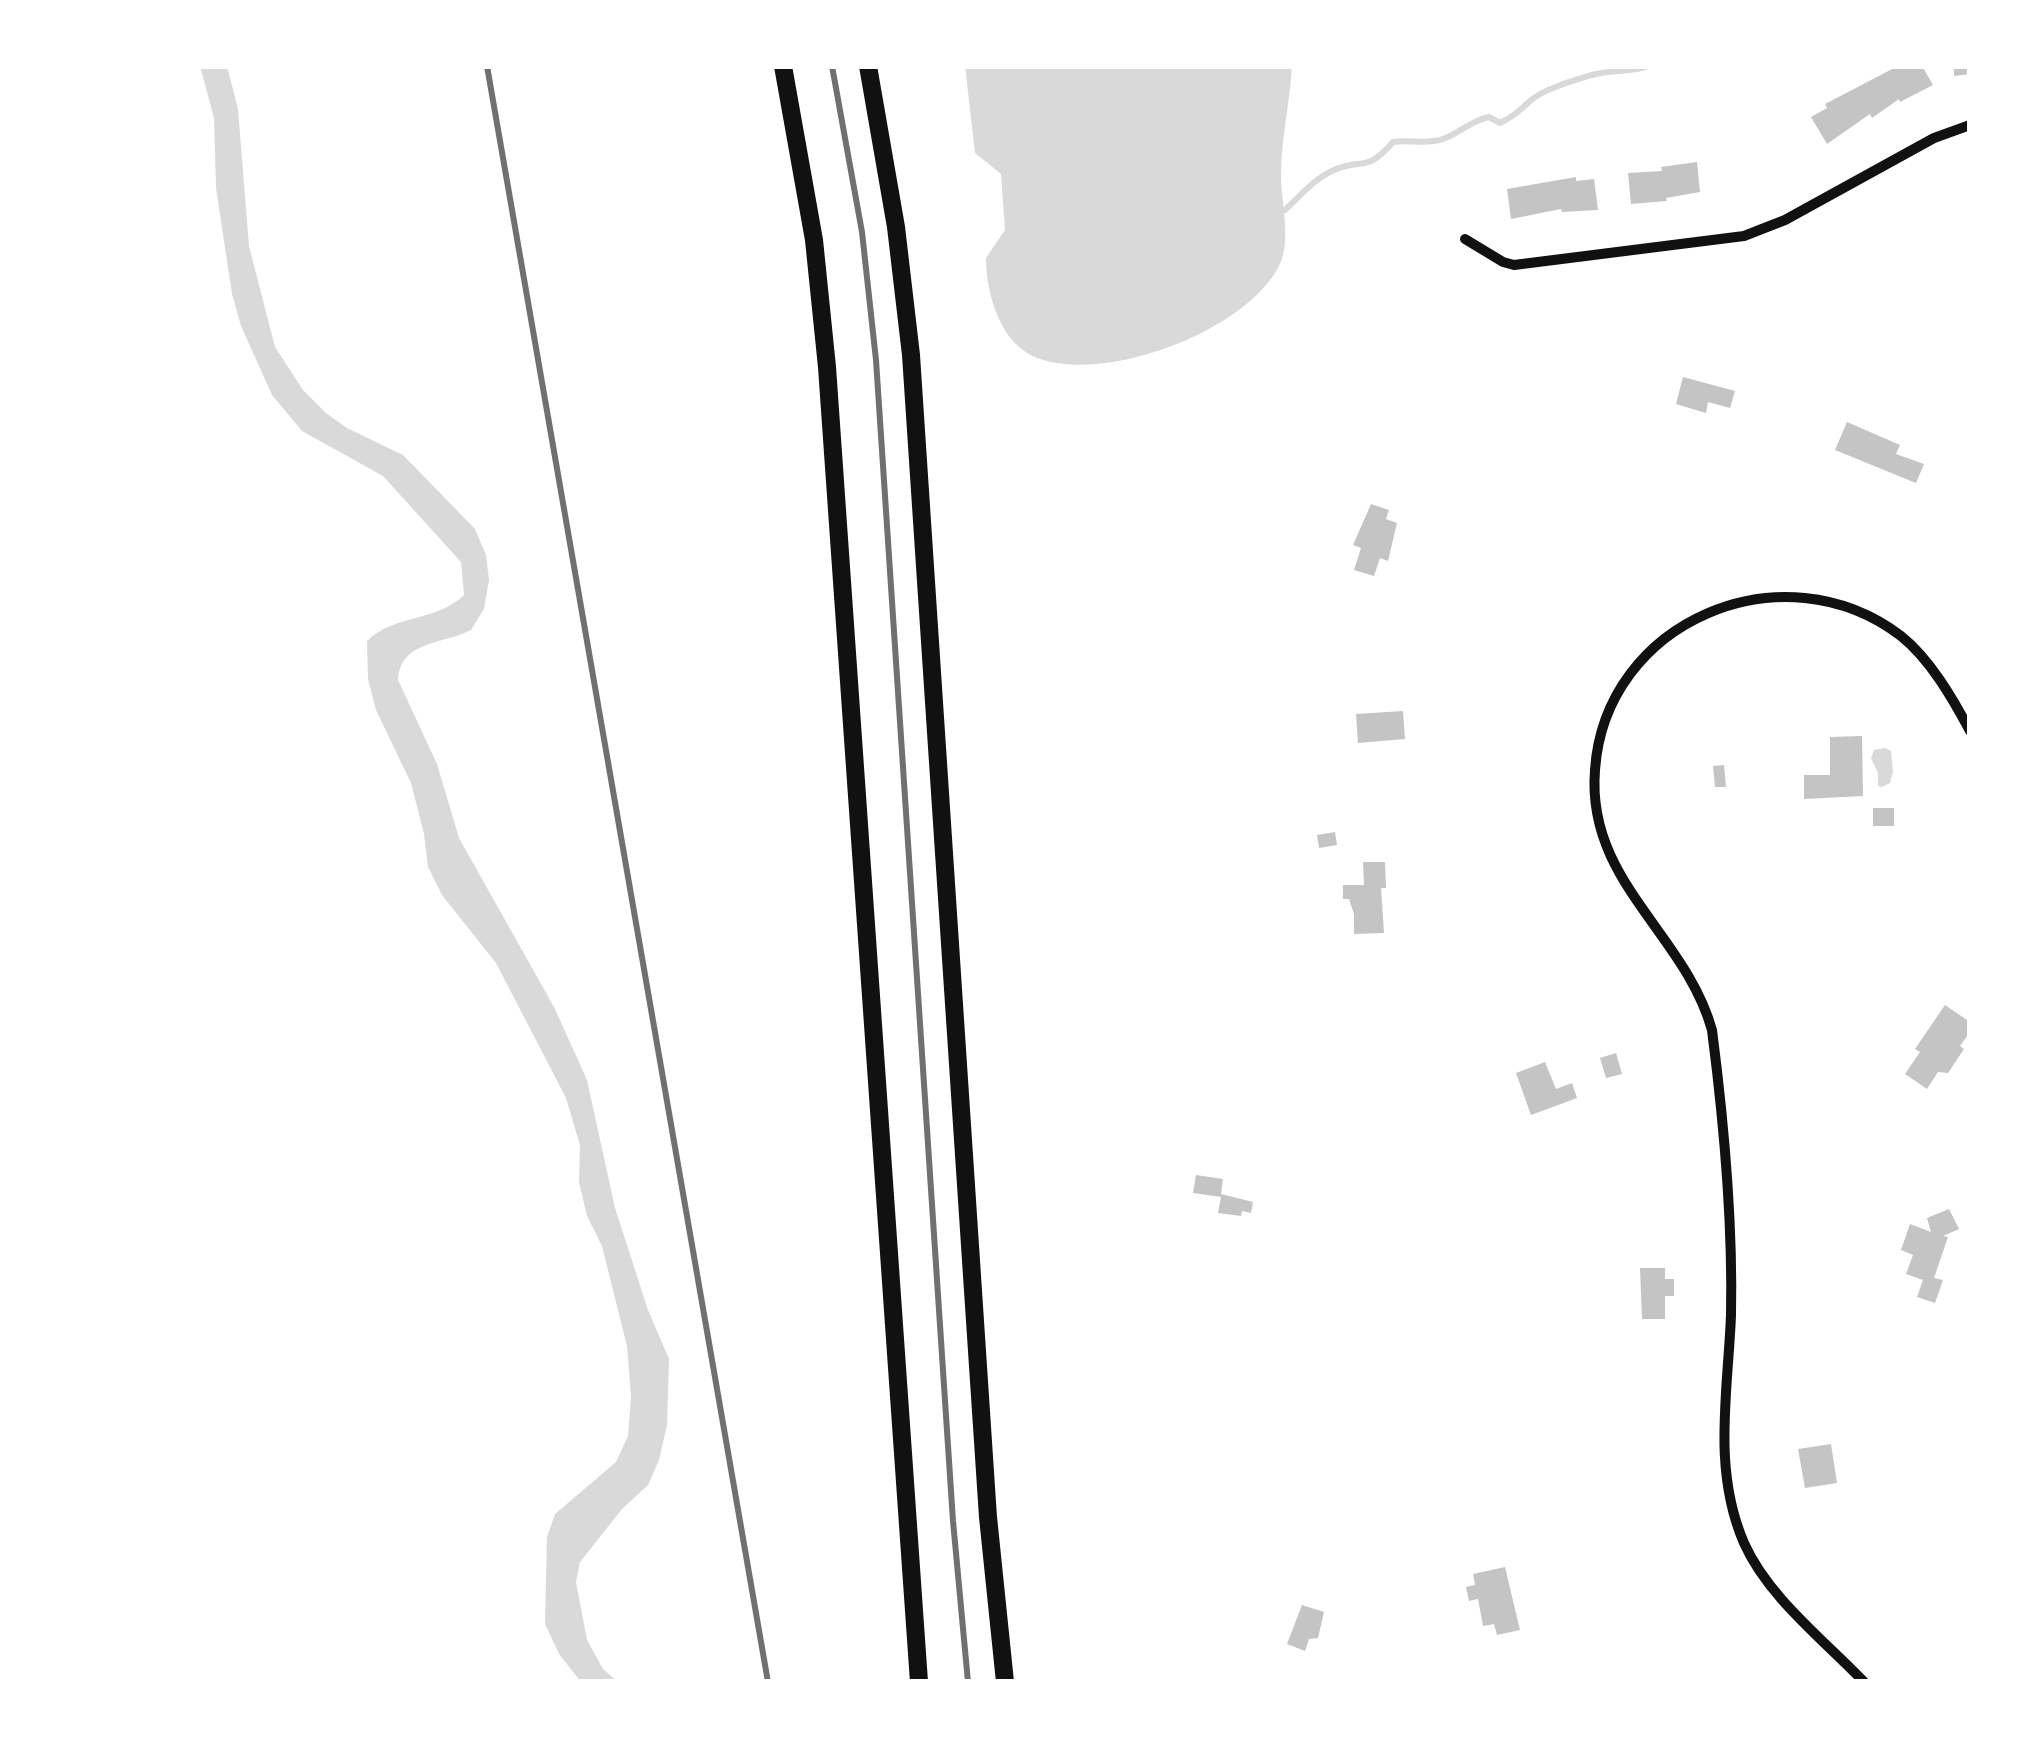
<!DOCTYPE html>
<style>
body{margin:0}
#map{position:relative;width:2036px;height:1748px;overflow:hidden;background:#fff;font-family:Arial,sans-serif}
canvas{display:block}
.frame{position:absolute;inset:0;border:69px solid #fff;pointer-events:none}
</style>
<div id="map">
<canvas width="2036" height="1748"></canvas>
<div class="frame"></div>
</div>
<script>
const context = document.querySelector('canvas').getContext('2d');
context.lineJoin = 'round';
function paint(path, color) { context.fillStyle = color; context.fill(path, 'evenodd'); }
function strokePath(path, color, width, dash) { context.strokeStyle = color; context.lineWidth = width; context.lineCap = dash ? 'butt' : 'round'; context.setLineDash(dash || []); context.stroke(path); }
paint(new Path2D(`
 M 200,66 L 227,66 L 238,109 L 249,246 L 275,347 L 303,390 L 326,413 L 347,428 L 403,455 L 475,529 L 486,555 L 489,580 L 484,609 L 471,630 C 442,645 401,640 398,680 L 437,764 L 459,838 L 554,1007 L 587,1080 L 615,1208 L 648,1310 L 669,1359 L 667,1425 L 659,1460 L 648,1485 L 622,1509 L 580,1562 L 576,1582 L 587,1640 L 603,1669 L 618,1682 L 581,1682 L 559,1654 L 545,1624 L 547,1537 L 555,1514 L 616,1462 L 628,1436 L 631,1396 L 627,1346 L 602,1246 L 587,1216 L 579,1182 L 580,1145 L 566,1098 L 496,963 L 442,895 L 428,867 L 424,834 L 411,783 L 376,710 L 368,679 L 367,641 C 394,614 437,622 464,595 L 461,562 L 383,476 L 302,431 L 272,395 L 241,326 L 232,294 L 216,188 L 214,118 Z
 M 965,66 L 1292,66 C 1290,102 1281,139 1281,175 C 1281,203 1292,241 1279,266 C 1246,331 1106,384 1037,358 C 1000,344 986,293 986,258 L 1005,230 L 1001,174 L 975,153 Z
 M 1885,748 L 1891,751 L 1893,772 L 1890,783 L 1882,787 L 1878,786 L 1878,773 L 1871,758 L 1874,750 Z`), '#d9d9d9');
strokePath(new Path2D(`
 M 1285,210 C 1299,197 1314,179 1332,171 C 1361,157 1366,174 1393,142 C 1407,140 1421,143 1434,141 C 1454,139 1468,121 1489,117 L 1500,123 C 1514,116 1519,111 1530,101 C 1543,89 1575,80 1592,75 C 1612,69 1630,73 1649,66`), '#d9d9d9', 6);
paint(new Path2D(`
 M 1898,66 L 1922,66 L 1933,85 L 1900,102 L 1899,99 L 1872,118 L 1870,114 L 1827,144 L 1811,117 L 1827,108 L 1825,104 Z
 M 1954,66 L 1970,66 L 1970,74 L 1954,76 Z
 M 1697,162 L 1700,192 L 1666,198 L 1667,201 L 1631,204 L 1628,173 L 1662,171 L 1661,167 Z
 M 1576,177 L 1576,181 L 1594,179 L 1598,210 L 1562,212 L 1561,209 L 1511,219 L 1507,189 Z
 M 1683,377 L 1735,391 L 1730,408 L 1708,402 L 1706,413 L 1676,404 Z
 M 1847,422 L 1900,445 L 1896,454 L 1924,464 L 1916,483 L 1835,450 Z
 M 1371,504 L 1389,510 L 1386,519 L 1397,523 L 1388,561 L 1380,558 L 1374,576 L 1354,570 L 1361,548 L 1353,545 Z
 M 1403,711 L 1405,739 L 1358,743 L 1356,714 Z
 M 1862,736 L 1863,796 L 1804,799 L 1804,775 L 1830,775 L 1830,737 Z
 M 1724,765 L 1726,787 L 1715,787 L 1713,766 Z
 M 1873,808 L 1894,808 L 1894,826 L 1873,826 Z
 M 1335,832 L 1337,845 L 1319,848 L 1317,835 Z
 M 1363,862 L 1385,862 L 1386,888 L 1381,888 L 1384,933 L 1354,934 L 1354,914 L 1349,899 L 1343,899 L 1343,885 L 1364,885 Z
 M 1945,1005 L 1970,1022 L 1970,1032 L 1960,1046 L 1964,1049 L 1948,1073 L 1938,1072 L 1927,1089 L 1905,1074 L 1920,1052 L 1915,1049 Z
 M 1616,1053 L 1622,1074 L 1606,1078 L 1600,1058 Z
 M 1545,1062 L 1556,1089 L 1572,1083 L 1577,1098 L 1531,1115 L 1516,1073 Z
 M 1196,1175 L 1223,1179 L 1221,1194 L 1253,1202 L 1251,1213 L 1242,1211 L 1241,1216 L 1218,1213 L 1221,1197 L 1193,1193 Z
 M 1949,1209 L 1959,1229 L 1943,1236 L 1948,1237 L 1934,1278 L 1943,1280 L 1935,1303 L 1917,1297 L 1923,1280 L 1906,1274 L 1913,1255 L 1901,1250 L 1910,1224 L 1931,1232 L 1927,1218 Z
 M 1640,1268 L 1665,1268 L 1665,1279 L 1674,1279 L 1674,1296 L 1665,1296 L 1665,1319 L 1642,1319 Z
 M 1831,1444 L 1837,1483 L 1805,1488 L 1798,1449 Z
 M 1505,1567 L 1520,1630 L 1497,1635 L 1494,1624 L 1483,1626 L 1478,1599 L 1469,1601 L 1466,1587 L 1475,1585 L 1473,1574 Z
 M 1302,1605 L 1324,1612 L 1318,1638 L 1309,1639 L 1305,1651 L 1287,1644 Z`), '#c4c4c4');
strokePath(new Path2D(`
 M 1465,239 L 1503,262 L 1514,265 L 1744,236 L 1785,220 L 1934,138 L 1970,125
 M 1864,1682 C 1824,1640 1768,1597 1744,1543 C 1712,1469 1728,1392 1731,1315 C 1733,1221 1724,1123 1712,1030 C 1685,933 1586,881 1595,770 C 1605,621 1783,546 1901,636 C 1930,659 1953,699 1970,731`), '#111', 10);
strokePath(new Path2D(`
 M 783,66 L 814,240 L 827,367 L 919,1682
 M 868,66 L 896,227 L 911,355 L 988,1517 L 1005,1682`), '#111', 18);
strokePath(new Path2D(`
 M 487,66 L 768,1682
 M 832,66 L 862,232 L 876,360 L 953,1521 L 968,1682`), '#707070', 6);
</script>
